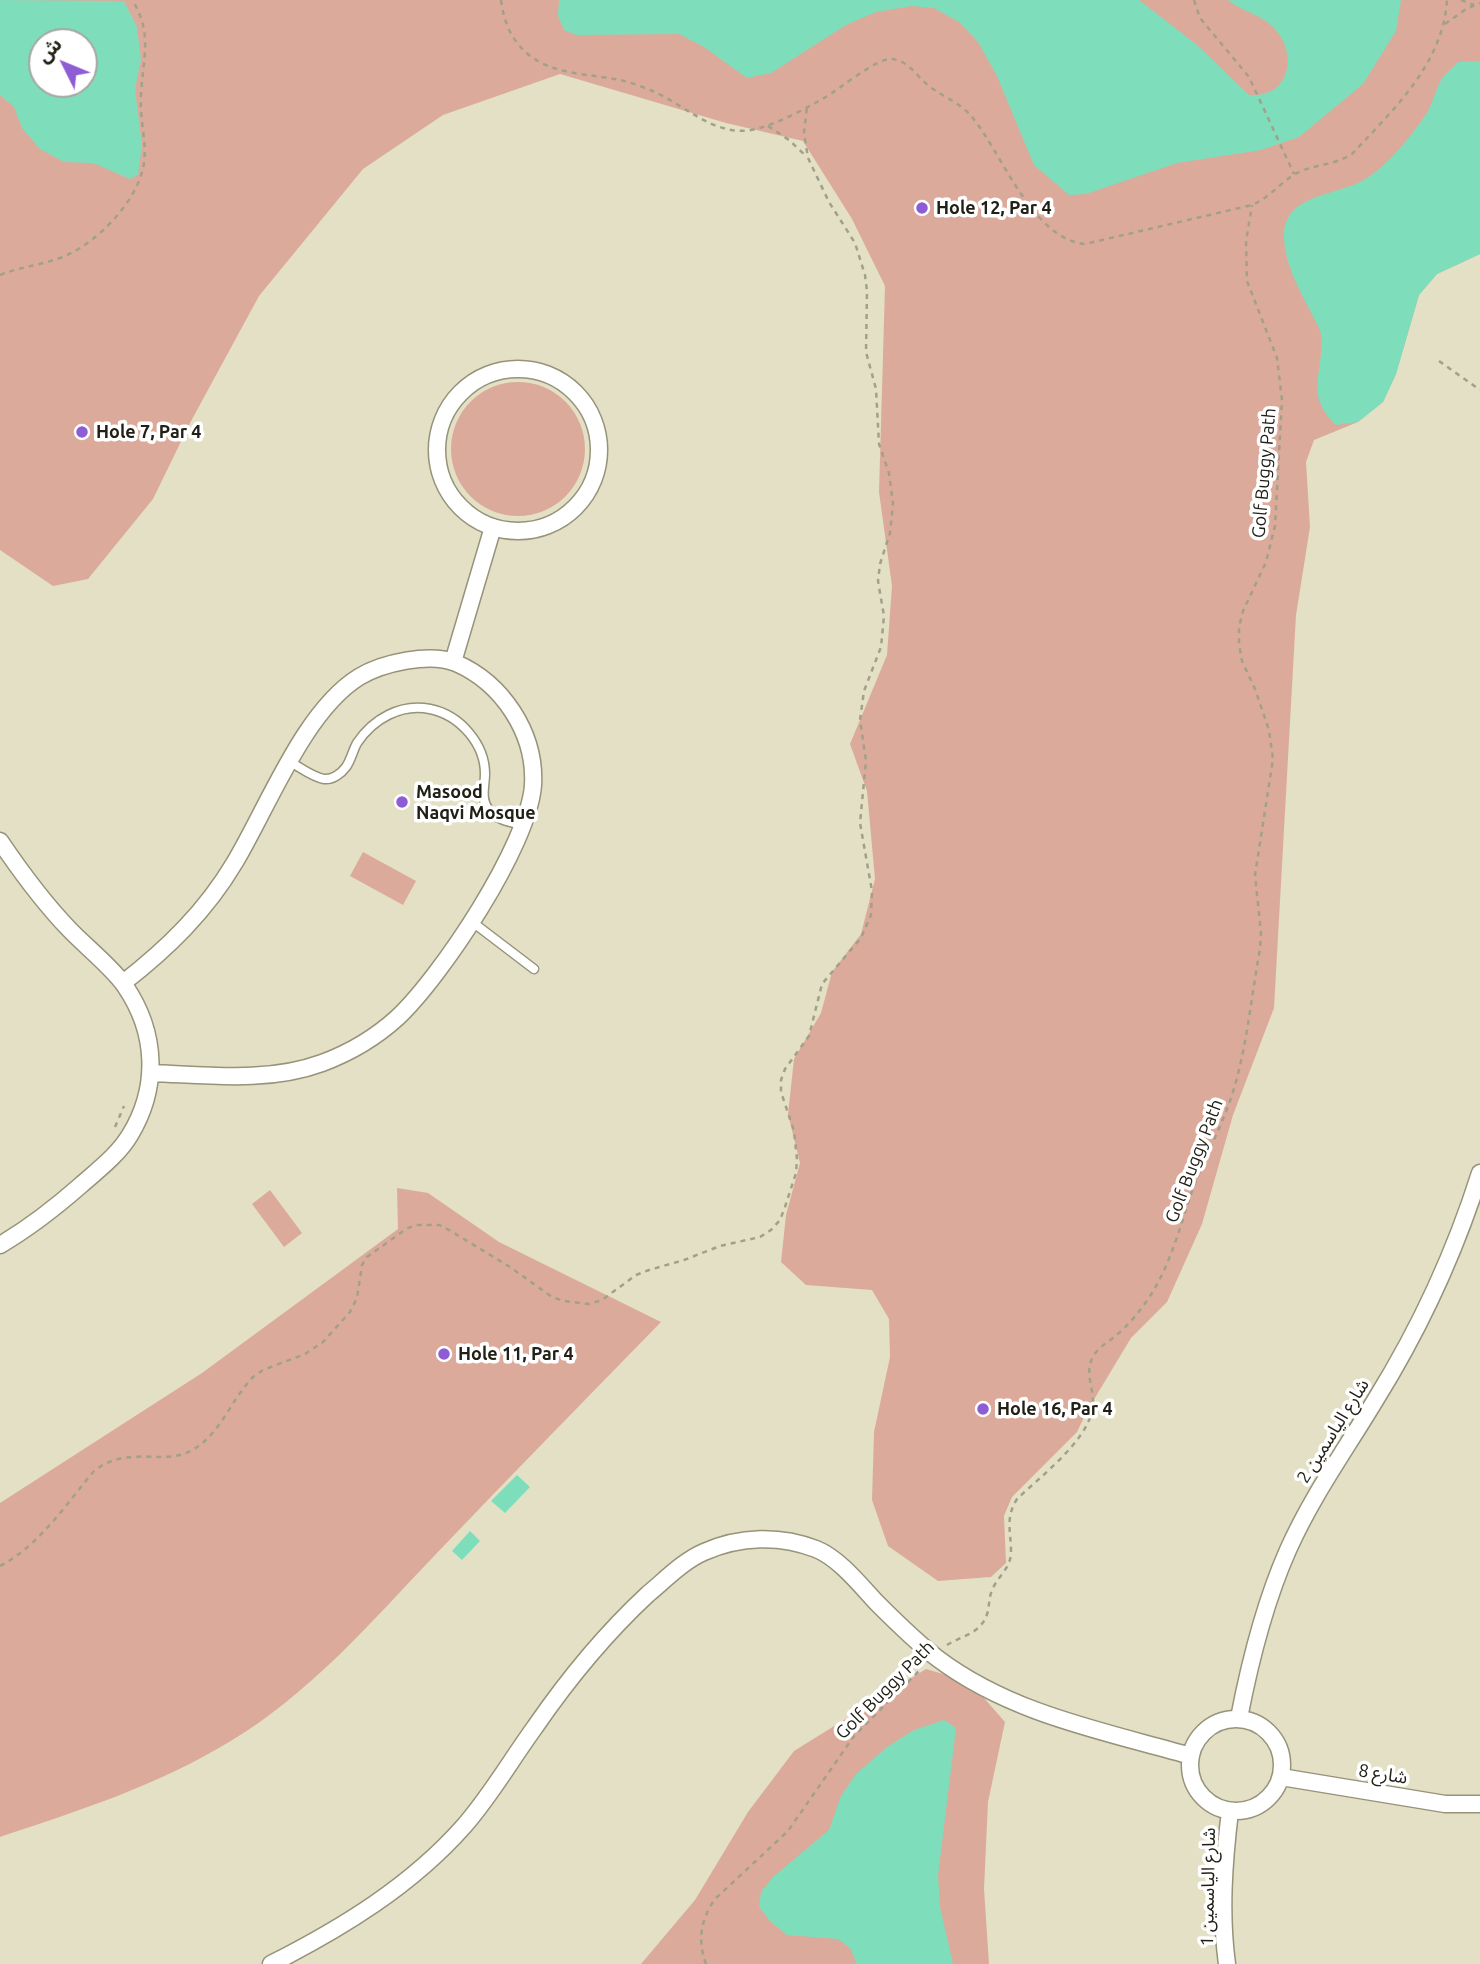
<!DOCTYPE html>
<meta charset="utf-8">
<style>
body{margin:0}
#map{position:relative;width:1480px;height:1964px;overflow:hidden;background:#e3e0c5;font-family:Ubuntu,"Noto Sans Arabic",sans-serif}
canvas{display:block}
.north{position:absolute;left:28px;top:28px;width:70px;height:70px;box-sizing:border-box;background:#fff;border:2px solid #a6a6a2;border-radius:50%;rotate:313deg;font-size:19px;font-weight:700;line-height:28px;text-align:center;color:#212016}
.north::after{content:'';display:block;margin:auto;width:24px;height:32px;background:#8e5cd5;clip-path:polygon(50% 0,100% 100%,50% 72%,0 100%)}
</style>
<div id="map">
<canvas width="1480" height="1964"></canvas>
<div class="north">ش</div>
</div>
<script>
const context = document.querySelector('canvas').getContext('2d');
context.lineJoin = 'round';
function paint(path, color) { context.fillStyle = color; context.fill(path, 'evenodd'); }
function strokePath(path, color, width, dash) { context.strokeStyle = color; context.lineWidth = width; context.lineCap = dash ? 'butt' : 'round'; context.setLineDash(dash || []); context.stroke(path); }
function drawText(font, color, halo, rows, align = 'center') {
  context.font = font + ' Ubuntu,"Noto Sans Arabic",sans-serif'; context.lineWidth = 7; context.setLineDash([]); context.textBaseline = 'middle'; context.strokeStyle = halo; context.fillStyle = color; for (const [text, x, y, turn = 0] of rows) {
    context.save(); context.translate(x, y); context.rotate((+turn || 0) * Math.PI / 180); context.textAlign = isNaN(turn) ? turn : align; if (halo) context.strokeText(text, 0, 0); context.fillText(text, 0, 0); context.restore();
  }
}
paint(new Path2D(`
 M 0,0 L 1480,0 L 1480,254 L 1437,274 L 1419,295 L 1396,374 L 1383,402 L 1358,422 L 1314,440 L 1306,462 L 1310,527 L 1296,615 L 1274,1008 L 1233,1115 L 1202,1224 L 1167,1302 L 1131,1338 L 1087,1411 L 1077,1432 L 1012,1497 L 1004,1516 L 1006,1563 L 991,1577 L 938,1581 L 888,1546 L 872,1500 L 874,1432 L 890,1357 L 889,1319 L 872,1290 L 806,1285 L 781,1262 L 786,1215 L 800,1163 L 788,1114 L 794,1059 L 821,1013 L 832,972 L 861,934 L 875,879 L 867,791 L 850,744 L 887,655 L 892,586 L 879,492 L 885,286 L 852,219 L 803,141 L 726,123 L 560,74 L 443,115 L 363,169 L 259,296 L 190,423 L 153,499 L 88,579 L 53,586 L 0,550 ZM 42,42 L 84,42 L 84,84 L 42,84 Z
 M451 449a67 67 0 1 1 134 0a67 67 0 1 1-134 0Z
 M 363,852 L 416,881 L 403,905 L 350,876 Z
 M 397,1188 L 428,1193 L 499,1242 L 661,1322 C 586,1399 510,1476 436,1554 C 372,1621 310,1694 229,1742 C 159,1785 78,1811 0,1837 L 0,1503 L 202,1373 L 398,1229 Z
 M 270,1190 L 302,1233 L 284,1247 L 252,1204 Z
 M 926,1669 L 970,1682 L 1005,1722 L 988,1802 L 984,1889 L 989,1964 L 641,1964 L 695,1900 L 748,1812 L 794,1751 Z`), '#dcaa9b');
paint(new Path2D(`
 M 0,0 L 124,1 L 137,27 L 141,59 L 135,89 L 142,146 L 138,175 L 130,179 L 93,163 L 64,162 L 40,149 L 22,128 L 14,107 L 0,95 ZM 42,42 L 84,42 L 84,84 L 42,84 Z
 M 559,0 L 1139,0 L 1197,45 L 1249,95 C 1289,98 1299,56 1275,29 C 1263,15 1243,12 1228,0 L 1401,0 L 1396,31 L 1363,84 L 1299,137 L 1261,150 L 1177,163 L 1086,194 L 1069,195 L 1034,165 L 997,76 L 978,42 L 959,22 L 934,8 L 911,6 L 876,12 L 846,25 L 771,73 L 747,78 L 704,47 L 679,34 L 576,35 L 564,30 L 558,16 Z
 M 1480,61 L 1480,254 L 1437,274 L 1419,295 L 1396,374 L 1383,402 L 1358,422 L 1336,425 C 1304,394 1324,374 1321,336 C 1321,328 1314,320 1311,312 C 1299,289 1285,264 1284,238 C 1283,192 1338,197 1367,178 C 1388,165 1415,132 1428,111 C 1434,100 1436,87 1443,77 C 1447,72 1453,67 1458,62 Z
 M 517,1475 L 530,1487 L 505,1513 L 491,1501 Z
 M 470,1531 L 480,1541 L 462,1560 L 452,1551 Z
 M 944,1720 L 956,1728 L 938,1875 L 940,1907 L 953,1964 L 857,1964 L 850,1948 L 838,1939 L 787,1935 L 771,1922 L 759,1907 L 761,1892 L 773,1877 L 829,1830 L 841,1796 L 856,1774 L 887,1747 L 914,1730 Z`), '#7edebb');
const lane = new Path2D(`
 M 290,762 C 300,767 312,777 324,779 C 332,780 341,774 346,767 C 351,760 353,750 357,743 C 373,719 401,703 430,709 C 460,715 485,744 485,774 C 485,786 480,799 489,810 C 497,820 510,822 522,825
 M 471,921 L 534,969`);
const street = new Path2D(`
 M437 450a81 81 0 1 1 162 0a81 81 0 1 1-162 0Z
 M 453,662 L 493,527
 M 0,841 C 21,872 43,902 69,929 C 84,945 114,969 125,986 C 157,1033 159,1087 130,1135 C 118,1155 98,1170 81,1185 C 56,1207 29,1228 0,1245
 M 123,983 C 168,948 206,911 235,862 C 268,807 304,711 359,677 C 382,663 430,652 456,663 C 502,683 536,733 533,785 C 529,845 441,977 397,1018 C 376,1037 349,1053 322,1063 C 268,1083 207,1075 152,1073
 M 1239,1718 C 1250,1661 1264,1604 1288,1550 C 1312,1496 1346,1449 1376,1399 C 1420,1328 1455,1252 1480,1173
 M1190 1765a46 46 0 1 1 92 0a46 46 0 1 1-92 0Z
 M 1281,1777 L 1445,1804 L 1480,1804
 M 271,1964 C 342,1928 411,1886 464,1826 C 491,1795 511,1760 535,1727 C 568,1679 605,1634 648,1594 C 665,1580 683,1561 704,1552 C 740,1536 780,1535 816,1549 C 839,1558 861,1586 877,1603 C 896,1622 916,1642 937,1658 C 1011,1714 1103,1731 1191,1756
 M 1227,1964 C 1220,1913 1224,1861 1230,1811`);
strokePath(lane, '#96937a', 11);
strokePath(street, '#96937a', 19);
strokePath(new Path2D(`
 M 501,0 C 504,24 513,44 533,58 C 558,75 591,74 620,80 C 630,82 640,86 650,90 C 685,104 715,139 756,129 C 779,123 803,110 824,98 C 840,89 876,58 892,59 C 909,61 917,77 929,86 C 943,97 961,103 972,117 C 1002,153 1032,239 1085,244 L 1252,205 C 1271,197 1281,181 1299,172 C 1317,164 1335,165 1352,154 C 1393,110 1443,64 1447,0
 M 1194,0 L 1200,18 L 1249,77 L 1294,174
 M 1461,0 L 1474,5
 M 1445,24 L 1466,9 L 1480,3
 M 768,126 L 789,140 L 806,156
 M 0,275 C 22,266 45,265 67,255 C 99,241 139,199 144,163 C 147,141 139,117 141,94 C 143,59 153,32 132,0
 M 1439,361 L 1480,390
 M 115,1127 L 124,1106
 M 0,1566 C 40,1545 66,1504 94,1471 C 130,1443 164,1468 194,1449 C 221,1433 232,1398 253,1377 L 263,1370 L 305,1354 L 323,1342 L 350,1312 L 357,1298 L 362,1265 L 367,1257 L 406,1229 L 416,1225 L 439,1225 L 449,1230 L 510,1267 L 552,1297 L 564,1301 L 589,1304 L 602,1300 L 636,1275 L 649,1270 L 684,1260 L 720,1246 L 760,1237 L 771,1230 L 780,1220 L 785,1207 L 796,1173 L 797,1159 L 794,1131 L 781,1092 L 781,1080 L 785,1069 L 809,1036 L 822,984 L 861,938 L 871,915 L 872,891 L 860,823 L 866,761 L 860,720 L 864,691 L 881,647 L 884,616 L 878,581 L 880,564 L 890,533 L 893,503 L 889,473 L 879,444 L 876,389 L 866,352 L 867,291 L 865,275 L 855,243 L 829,202 L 808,158 L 804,133 L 807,107
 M 947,1645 C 958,1638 972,1635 980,1626 C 991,1615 987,1603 992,1590 C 998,1576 1011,1568 1011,1552 C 1011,1531 1005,1518 1017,1499 C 1040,1477 1085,1443 1092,1411 C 1097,1391 1082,1374 1094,1355 C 1099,1347 1107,1343 1114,1337 C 1129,1325 1142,1309 1152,1293 C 1171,1262 1180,1227 1191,1194 C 1203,1160 1221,1129 1232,1095 C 1247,1048 1251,997 1260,949 L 1261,933 L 1255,875 L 1273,759 L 1269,730 L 1255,689 L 1242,661 L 1239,644 L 1239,627 L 1243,611 L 1266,562 L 1275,526 L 1282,400 L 1277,358 L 1247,281 L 1246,241 L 1252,205
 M 706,1964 C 697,1940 701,1919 715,1899 L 788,1831 L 854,1736 L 922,1668`), '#a2a08b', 2.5, [5, 5]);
strokePath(lane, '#fff', 8);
strokePath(street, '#fff', 16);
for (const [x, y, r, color] of [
 [922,208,7,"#8e5cd5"],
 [82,432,7,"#8e5cd5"],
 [402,802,7,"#8e5cd5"],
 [444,1354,7,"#8e5cd5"],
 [983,1409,7,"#8e5cd5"]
]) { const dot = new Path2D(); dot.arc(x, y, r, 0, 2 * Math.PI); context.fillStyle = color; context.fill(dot); strokePath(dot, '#fff', 2.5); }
drawText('bold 18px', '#212016', '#fff', [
 ["Hole 12, Par 4",936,208],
 ["Hole 7, Par 4",96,432],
 ["Masood",416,792],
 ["Naqvi Mosque",416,813],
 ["Hole 11, Par 4",458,1354],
 ["Hole 16, Par 4",997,1409]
], 'left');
drawText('18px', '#212016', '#fff', [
 ["Golf Buggy Path",1264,473,-85],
 ["Golf Buggy Path",1194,1161,-69],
 ["شارع الياسمين 2",1333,1431,-58],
 ["Golf Buggy Path",885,1690,-45],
 ["شارع 8",1383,1774,9],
 ["شارع الياسمين 1",1208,1887,-89]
]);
</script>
